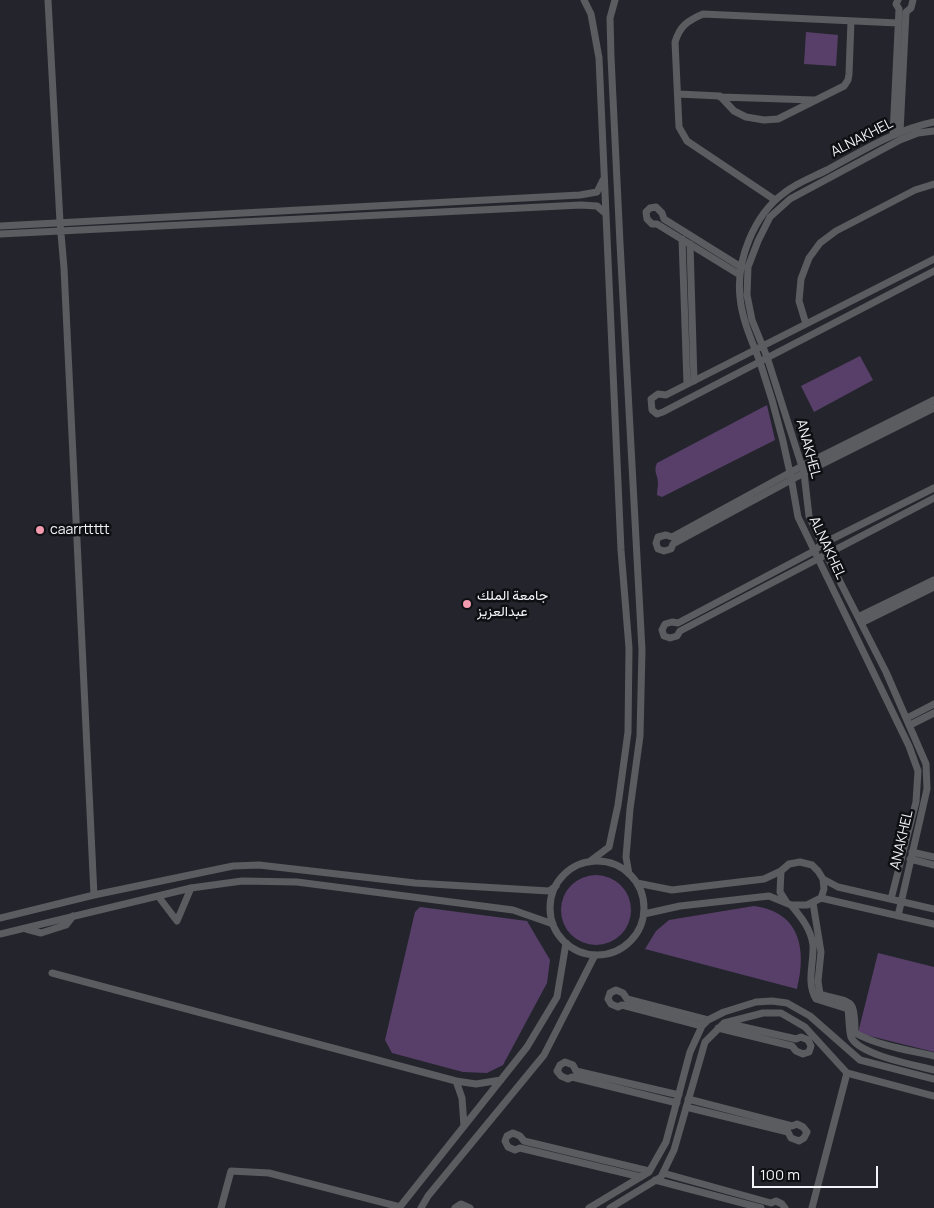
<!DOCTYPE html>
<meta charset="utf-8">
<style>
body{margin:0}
#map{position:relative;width:934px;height:1208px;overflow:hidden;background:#24252c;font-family:Manrope,sans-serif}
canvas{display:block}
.scale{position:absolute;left:752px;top:1166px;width:126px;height:22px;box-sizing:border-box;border:2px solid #f2f4f8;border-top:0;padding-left:6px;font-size:15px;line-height:18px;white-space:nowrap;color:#f2f4f8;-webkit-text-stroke:4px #0e0f12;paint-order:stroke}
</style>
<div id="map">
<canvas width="934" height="1208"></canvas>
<div class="scale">100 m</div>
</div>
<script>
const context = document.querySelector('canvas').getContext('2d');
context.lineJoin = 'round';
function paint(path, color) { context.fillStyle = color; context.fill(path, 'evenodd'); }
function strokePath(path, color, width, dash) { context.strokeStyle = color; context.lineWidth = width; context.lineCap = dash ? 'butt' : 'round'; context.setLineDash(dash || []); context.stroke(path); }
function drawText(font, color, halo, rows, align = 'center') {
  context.font = font + ' Manrope,Vazirmatn,sans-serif'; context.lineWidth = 5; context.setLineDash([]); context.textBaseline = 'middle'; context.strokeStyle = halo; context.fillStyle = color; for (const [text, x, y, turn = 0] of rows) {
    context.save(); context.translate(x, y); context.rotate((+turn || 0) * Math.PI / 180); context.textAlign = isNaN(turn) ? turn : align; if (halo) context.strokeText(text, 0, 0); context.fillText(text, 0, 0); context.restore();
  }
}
paint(new Path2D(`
 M 806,32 L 838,35 L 836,66 L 804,64 Z
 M 860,356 L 873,380 L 814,412 L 801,386 Z
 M 767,405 L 775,440 L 662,497 L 657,495 C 657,491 658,487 658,483 C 658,474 653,473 657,463 Z
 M561 910a35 35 0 1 1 70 0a35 35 0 1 1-70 0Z
 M 754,906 C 800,912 807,949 797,989 L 645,949 L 656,931 L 669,920 Z
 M 420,907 L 527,921 L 550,960 L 547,983 L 503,1065 L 487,1073 L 463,1072 L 392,1053 L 385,1040 L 415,912 Z
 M 878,953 L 934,967 L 934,1052 L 858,1033 Z`), '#583f69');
strokePath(new Path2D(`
 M 48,0 L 60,222 L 64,268 L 94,895
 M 584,0 L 591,14 L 599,58 L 621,550 L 629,648 L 628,732 L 618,805 L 609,847 L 589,862
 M 615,0 L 610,18 L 611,57 L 620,243 L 642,650 L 640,736 L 630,809 L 626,857 L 629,874
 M 678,94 L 720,96 L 734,111 L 746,117 L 764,120 L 778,119 L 844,86 L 848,80 L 849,74 L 851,21
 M 720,97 L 814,100
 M 900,132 L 906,12 L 911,8 L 913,0
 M 893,135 L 899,9 L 896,4 L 898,0
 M 775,200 L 687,141 L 679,127 L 675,42 C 680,26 687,21 703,14 L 898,23
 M 0,226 L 580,195 L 597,192 L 603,180
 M 0,234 L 581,205 L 597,206 L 605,213
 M 682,239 L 687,384
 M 690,244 L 694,381
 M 934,259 L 666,395 L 658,394 L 651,399 L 652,410 L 657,414 L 663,412 L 934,271
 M 740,275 L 657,224 L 652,224 L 647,219 L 646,212 L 650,208 L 656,207 L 662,213 L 664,219 L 741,267
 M 806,324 L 799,301 L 801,279 L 809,258 L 820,243 L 836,231 L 915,190 L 934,184
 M 934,400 L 802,466 L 672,537 L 666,535 L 658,537 L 656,543 L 658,549 L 664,551 L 671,549 L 673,544 L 804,473 L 934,408
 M 934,488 L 822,544 L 814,551 L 678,623 L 672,622 L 665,624 L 662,630 L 664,636 L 670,638 L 677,636 L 680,631 L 934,498
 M 858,617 L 934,580
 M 861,623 L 934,587
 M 907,718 L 934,704
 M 910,725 L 934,713
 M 912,852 L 934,857
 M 910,859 L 934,865
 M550 908a47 47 0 1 1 94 0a47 47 0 1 1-94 0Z
 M 781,871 L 780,892 L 787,903
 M 637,883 L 672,890 L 764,879 L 781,871 L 789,864 L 800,862 L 812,865 L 818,871 L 823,879 L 838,887 L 934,909
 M 158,896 L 177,921 L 191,888
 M 821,898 L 824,889 L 823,879
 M 891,899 L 916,802 L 918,771 L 909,746 L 798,517 C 790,465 777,412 760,362 C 752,341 742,320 740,297 C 736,260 754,215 784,193 C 796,183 813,177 827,170 C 862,151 895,130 934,122
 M 813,903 L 821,952 L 818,981 L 820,994 C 852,1004 855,996 855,1033 C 879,1046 908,1050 934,1056
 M 791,905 C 801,917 811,929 813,945 C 814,963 806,983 816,999 L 848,1009 C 849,1016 849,1032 851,1037 C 859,1055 915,1065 934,1070
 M 644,914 L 680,906 L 769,896 L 791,905 L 807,905 L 821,898 L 934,924
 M 898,916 L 927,789 L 926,764 L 886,672 L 830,562 L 809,516 L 804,473 L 767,357 L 752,320 L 747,295 L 748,267 L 758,241 L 770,217 L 790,199 L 900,140 L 918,133 L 934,131
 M 0,918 L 94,895 L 233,866 L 259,865 L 415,883 L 549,891 L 556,886
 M 26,929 L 41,933 L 66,925 L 73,916
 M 0,934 L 191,888 L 242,881 L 297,882 L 513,910 L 553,924
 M 52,973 L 456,1081
 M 702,1026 L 622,1005 L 618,1007 L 611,1004 L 608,999 L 610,993 L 616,990 L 623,993 L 627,999 L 708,1020
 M 718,1028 L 792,1046 L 796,1051 L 803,1054 L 809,1052 L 811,1046 L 808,1040 L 801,1037 L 796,1039 L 726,1023
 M 677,1103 L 572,1077 L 568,1079 L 561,1076 L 557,1071 L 560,1065 L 565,1062 L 573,1065 L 576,1071 L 679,1095
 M 686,1107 L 788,1132 L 791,1138 L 799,1141 L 804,1138 L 807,1132 L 803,1127 L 797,1124 L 792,1126 L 688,1099
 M 464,1126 L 462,1098 L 456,1081 L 476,1084 L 501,1080
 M 663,1173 L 771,1203 L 776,1201 L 782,1204 L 785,1208
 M 641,1177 L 520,1148 L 515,1150 L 508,1147 L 505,1141 L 507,1136 L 513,1133 L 520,1136 L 524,1141 L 649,1171
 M 655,1180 L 761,1208
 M 221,1208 L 231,1171 L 269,1173 L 400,1207
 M 399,1208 L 527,1047 L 557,997 L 566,943
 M 421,1208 L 428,1196 L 544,1055 L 595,955
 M 455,1208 L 461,1204 L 470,1208
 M 589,1208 L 649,1172 L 666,1142 L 690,1052 L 702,1026 L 708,1020 L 724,1012 L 756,1002 L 772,1001 L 787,1003 L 810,1016 L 860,1060 L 934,1079
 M 610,1208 L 661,1177 L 674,1150 L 705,1042 L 724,1023 L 763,1013 L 781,1013 L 805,1027 L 847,1073 L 934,1096
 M 812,1208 L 847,1073`), '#5a5c60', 7);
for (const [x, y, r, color] of [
 [40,530,5,"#f29aae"],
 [467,604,5,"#f29aae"]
]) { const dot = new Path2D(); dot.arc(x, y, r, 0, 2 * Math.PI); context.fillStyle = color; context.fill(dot); strokePath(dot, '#0e0f12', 2); }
drawText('14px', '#f2f4f8', '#0e0f12', [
 ["ALNAKHEL",862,138,-27],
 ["ANAKHEL",808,449,75],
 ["ALNAKHEL",827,548,65],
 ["ANAKHEL",902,840,-77]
]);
drawText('14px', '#f2f4f8', '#0e0f12', [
 ["caarrttttt",50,530],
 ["جامعة الملك",477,596],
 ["عبدالعزيز",477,612]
], 'left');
</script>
